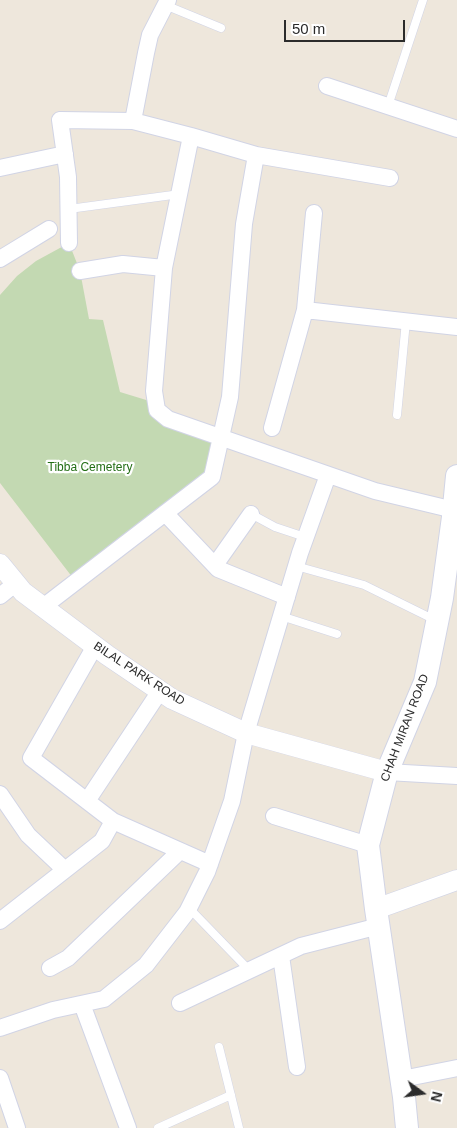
<!DOCTYPE html>
<style>
body{margin:0}
#map{position:relative;width:457px;height:1128px;overflow:hidden;background:#eee7dc;font-family:Arial,sans-serif}
canvas{display:block}
.north{position:absolute;left:397px;top:1068px;width:50px;height:50px;-webkit-text-stroke:4px #fff;paint-order:stroke;rotate:104deg;font-size:14px;font-weight:700;line-height:20px;text-align:center;color:#2b2b2b}
.north::after{content:'';display:block;margin:auto;width:18px;height:22px;background:#2b2b2b;clip-path:polygon(50% 0,100% 100%,50% 72%,0 100%)}
.scale{position:absolute;left:284px;top:20px;width:121px;height:22px;box-sizing:border-box;border:2px solid #2b2b2b;border-top:0;padding-left:6px;font-size:15px;line-height:18px;white-space:nowrap;color:#2b2b2b;-webkit-text-stroke:4px #fff;paint-order:stroke}
</style>
<div id="map">
<canvas width="457" height="1128"></canvas>
<div class="north">N</div>
<div class="scale">50 m</div>
</div>
<script>
const context = document.querySelector('canvas').getContext('2d');
context.lineJoin = 'round';
function paint(path, color) { context.fillStyle = color; context.fill(path, 'evenodd'); }
function strokePath(path, color, width, dash) { context.strokeStyle = color; context.lineWidth = width; context.lineCap = dash ? 'butt' : 'round'; context.setLineDash(dash || []); context.stroke(path); }
function drawText(font, color, halo, rows, align = 'center') {
  context.font = font + ' Arial,sans-serif'; context.lineWidth = 4.5; context.setLineDash([]); context.textBaseline = 'middle'; context.strokeStyle = halo; context.fillStyle = color; for (const [text, x, y, turn = 0] of rows) {
    context.save(); context.translate(x, y); context.rotate((+turn || 0) * Math.PI / 180); context.textAlign = isNaN(turn) ? turn : align; if (halo) context.strokeText(text, 0, 0); context.fillText(text, 0, 0); context.restore();
  }
}
paint(new Path2D(`
 M 69,243 L 80,271 L 89,319 L 103,320 L 120,392 L 156,403 L 222,438 L 212,477 L 76,582 L 0,483 L 0,295 L 17,276 L 36,261 Z`), '#c3d9b2');
const service = new Path2D(`
 M 165,5 L 221,28
 M 388,106 L 423,0
 M 69,209 L 180,194
 M 397,415 L 406,321
 M 251,514 L 275,527 L 305,537
 M 296,566 L 364,585 L 435,620
 M 281,616 L 337,634
 M 189,908 L 249,970
 M 219,1047 L 239,1128
 M 158,1128 L 231,1095`);
const minor = new Path2D(`
 M 327,86 L 457,129
 M 133,121 L 146,53 L 150,35 L 168,0
 M 191,136 L 164,268 L 154,391 L 157,410 L 168,419 L 375,491 L 454,510
 M 0,168 L 65,154
 M 69,243 L 68,177 L 60,120 L 133,121 L 191,136 L 256,155 L 390,178
 M 0,259 L 49,229
 M 80,271 L 123,264 L 164,268
 M 305,310 L 314,213
 M 272,428 L 305,310 L 457,327
 M 165,513 L 218,569 L 287,597
 M 215,565 L 251,514
 M 0,596 L 16,583
 M 43,607 L 212,477 L 230,397 L 244,224 L 256,155
 M 95,646 L 31,758 L 113,821
 M 387,772 L 457,776
 M 0,794 L 28,835 L 65,870
 M 87,801 L 160,691
 M 274,816 L 368,845
 M 0,921 L 102,841 L 113,821 L 210,864
 M 281,956 L 297,1067
 M 50,968 L 68,958 L 180,851
 M 180,1003 L 301,946 L 379,926
 M 82,1004 L 128,1128
 M 0,1028 L 53,1010 L 104,999 L 146,965 L 187,912 L 207,872 L 232,801 L 246,733 L 300,553 L 328,475
 M 0,1078 L 17,1128
 M 402,1079 L 457,1068`);
const tertiary = new Path2D(`
 M 0,564 L 23,592 L 107,655 L 172,699 L 246,733 L 387,772
 M 376,909 L 457,880`);
const secondary = new Path2D(`
 M 407,1128 L 404,1097 L 376,909 L 368,845 L 387,772 L 425,682 L 442,598 L 453,517 L 457,476`);
strokePath(service, '#d1d4e5', 9);
strokePath(minor, '#d1d4e5', 18);
strokePath(tertiary, '#d1d4e5', 21);
strokePath(secondary, '#d1d4e5', 24);
strokePath(service, '#fff', 8);
strokePath(minor, '#fff', 16);
strokePath(tertiary, '#fff', 20);
strokePath(secondary, '#fff', 22);
drawText('12px', '#236e15', '#fff', [
 ["Tibba Cemetery",90,468]
]);
drawText('12px', '#2b2b2b', '#fff', [
 ["BILAL PARK ROAD",139,674,33],
 ["CHAH MIRAN ROAD",405,728,-69]
]);
</script>
